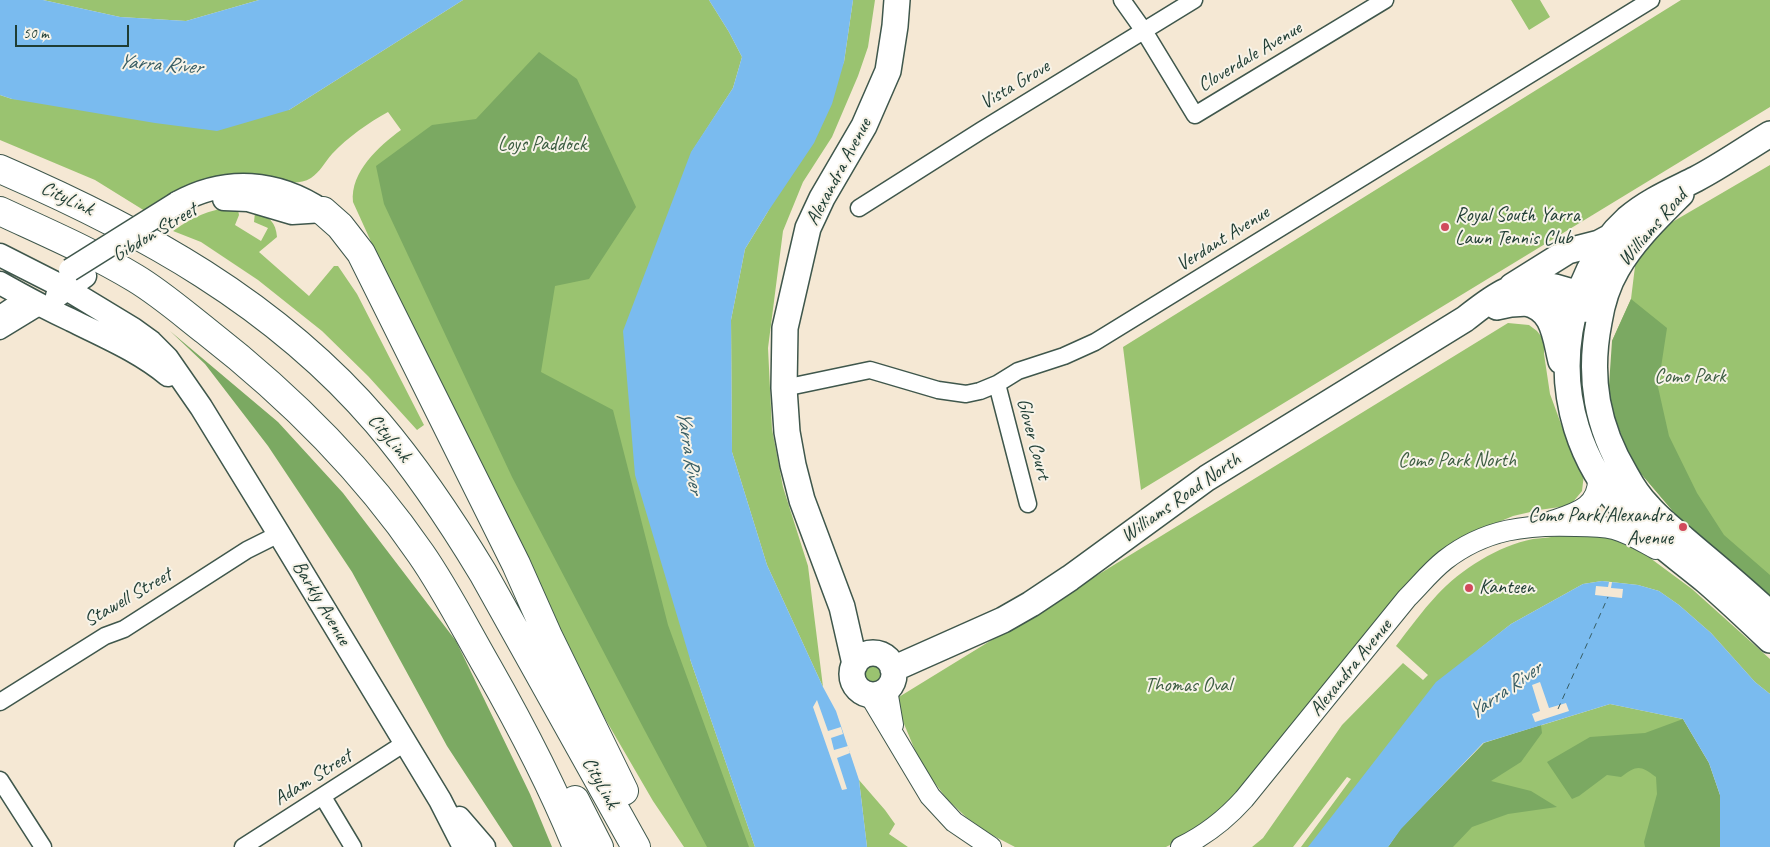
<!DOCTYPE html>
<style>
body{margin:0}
#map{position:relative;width:1770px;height:847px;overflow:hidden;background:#f5e8d4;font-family:Caveat,sans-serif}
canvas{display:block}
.scale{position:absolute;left:15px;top:25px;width:114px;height:22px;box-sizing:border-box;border:2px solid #1f3d34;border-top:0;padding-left:6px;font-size:15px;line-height:18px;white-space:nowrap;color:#1f3d34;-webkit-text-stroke:4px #f7f3e8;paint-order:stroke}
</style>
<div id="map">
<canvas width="1770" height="847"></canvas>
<div class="scale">50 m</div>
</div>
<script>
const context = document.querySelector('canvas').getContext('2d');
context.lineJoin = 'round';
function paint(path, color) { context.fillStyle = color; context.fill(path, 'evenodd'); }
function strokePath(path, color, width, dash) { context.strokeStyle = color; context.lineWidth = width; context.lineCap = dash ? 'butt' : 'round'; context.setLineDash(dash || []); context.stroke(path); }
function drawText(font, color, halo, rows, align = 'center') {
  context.font = font + ' Caveat,sans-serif'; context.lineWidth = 4; context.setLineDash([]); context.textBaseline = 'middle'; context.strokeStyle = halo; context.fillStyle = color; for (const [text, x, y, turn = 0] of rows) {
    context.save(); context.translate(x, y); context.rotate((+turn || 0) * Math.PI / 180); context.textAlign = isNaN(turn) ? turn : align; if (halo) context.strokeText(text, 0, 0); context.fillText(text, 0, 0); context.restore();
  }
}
paint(new Path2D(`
 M 43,0 L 259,0 L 186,21 L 120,17 Z
 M 463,0 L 709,0 L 729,32 L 742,57 L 733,88 L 691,153 L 690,659 L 755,847 L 684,847 L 653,801 L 596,703 L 393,290 L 353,202 C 350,172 379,146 401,130 L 388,112 C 368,123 348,137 332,154 C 325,162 320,172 311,178 C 303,183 294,183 285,182 L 145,211 L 95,180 L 0,140 L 0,95 L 12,99 L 289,110 Z
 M 853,0 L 875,0 L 868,47 L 858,76 L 832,137 L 803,182 L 783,231 L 768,348 L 772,429 L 783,487 L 808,566 L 823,687 L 767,565 L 732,452 L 731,320 L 745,249 L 767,213 L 844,62 Z
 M 1511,0 L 1540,0 L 1550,17 L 1529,30 Z
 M 1681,0 L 1770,0 L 1770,107 L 1141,490 L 1123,347 Z
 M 1770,165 L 1770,605 L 1683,523 L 1632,463 L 1612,341 L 1631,299 L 1638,242 Z
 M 232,206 L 238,210 L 239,215 L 235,225 L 261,241 L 268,228 L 254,222 L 255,212 C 269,215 276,223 277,237 L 259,252 L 309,296 L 334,266 L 338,266 L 357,294 L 424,425 L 417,430 L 368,376 L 322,331 L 258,280 L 201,242 L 173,231 C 196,215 206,212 232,206 Z
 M 1508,323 L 1529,325 L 1537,331 L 1544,340 L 1544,354 L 1550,394 L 1568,443 L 1584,474 L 1582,491 L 1573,502 L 1567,506 L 1539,510 L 1513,516 L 1482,529 L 1240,793 L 1186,837 L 1166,847 L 1015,847 L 990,834 L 966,817 L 947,799 L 931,778 L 917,755 L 894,700 Z
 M 1563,535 L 1592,535 L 1613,539 L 1646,555 L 1692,589 L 1770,659 L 1770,694 L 1755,682 L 1711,633 L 1679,605 L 1659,591 L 1638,585 L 1602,581 L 1583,584 L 1511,624 L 1478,650 L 1336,847 L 1301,847 L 1351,779 L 1347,777 L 1293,847 L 1252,847 L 1263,838 L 1342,725 L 1403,663 L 1423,680 L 1428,675 L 1396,646 C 1409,629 1422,611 1437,595 C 1461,569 1498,546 1533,539 C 1543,538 1553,537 1563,535 Z
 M862 674a10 10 0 1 1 20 0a10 10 0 1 1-20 0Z
 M 1610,704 L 1683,719 L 1720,847 L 1388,847 L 1484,743 Z
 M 859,780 L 885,810 L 895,824 L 889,834 L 908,847 L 867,847 Z`), '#9ac370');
paint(new Path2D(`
 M 539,52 L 577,79 L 636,207 L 589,279 L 555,286 L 541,372 L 613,410 L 668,625 L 749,847 L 707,847 L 645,731 L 512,477 L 384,204 L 376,166 L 432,125 L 476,119 Z
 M 1631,299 L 1667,328 L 1658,387 L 1669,436 L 1697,493 L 1724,535 L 1770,575 L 1770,605 L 1683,523 L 1632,463 L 1608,400 L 1612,341 Z
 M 170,331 L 278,422 L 343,493 L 456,641 L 530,794 L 552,847 L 513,847 L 447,746 L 352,572 L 268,446 L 205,364 Z
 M 1683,719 L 1709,763 L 1720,795 L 1720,847 L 1645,847 L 1644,842 L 1657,794 L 1656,777 C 1640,765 1637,765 1621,777 L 1607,775 L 1579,796 L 1572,799 L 1547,762 L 1590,737 L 1645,733 Z
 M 1541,725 L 1542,733 L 1521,762 L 1491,781 L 1531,791 L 1557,807 L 1508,814 L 1472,827 L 1453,847 L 1388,847 L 1400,829 L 1484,743 Z`), '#7ba962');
paint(new Path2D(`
 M 0,0 L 43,0 L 120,17 L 186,21 L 259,0 L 463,0 L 289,110 L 217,131 L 155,123 L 12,99 L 0,95 Z
 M 709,0 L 853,0 L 844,62 L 832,104 L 814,143 L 767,213 L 745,249 L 731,320 L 732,452 L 767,565 L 823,687 L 836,711 L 859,780 L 867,847 L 755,847 L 690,659 L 635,475 L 623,331 L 691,152 L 733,88 L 742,57 L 729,32 Z
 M 1602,581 L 1638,585 L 1659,591 L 1679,605 L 1711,633 L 1755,682 L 1770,694 L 1770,847 L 1720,847 L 1720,795 L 1709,763 L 1683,719 L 1610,704 L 1483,743 L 1401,829 L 1388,847 L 1308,847 L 1436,682 L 1511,624 L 1583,584 Z`), '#7abbef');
paint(new Path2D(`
 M 1609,582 L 1612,582 L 1611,588 L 1623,589 L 1622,598 L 1595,595 L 1596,586 L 1608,587 Z
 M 1540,682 L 1549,708 L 1566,703 L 1569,711 L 1535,722 L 1532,714 L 1540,711 L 1532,685 Z
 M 817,700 L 828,731 L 841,727 L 843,734 L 831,738 L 834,750 L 848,746 L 850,753 L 837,758 L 847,789 L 842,790 L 813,707 Z`), '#f5e8d4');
strokePath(new Path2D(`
 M 1558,709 L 1608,597`), '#365c63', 1, [6, 5]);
const minor = new Path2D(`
 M 1122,0 L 1144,31 L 1195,115 L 1385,0
 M 859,208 L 982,130 L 1194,0
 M 0,314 L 25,297
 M 0,331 L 41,306
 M 997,384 L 1028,504
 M 784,388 L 870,370 L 938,390 L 966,394 L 980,391 L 997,384 L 1018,371 L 1064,356 L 1095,342 L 1651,0
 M 0,702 L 105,636 L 124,629 L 247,550 L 279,534
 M 0,780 L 43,847
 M 323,797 L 353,847
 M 243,847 L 405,743`);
const tertiary = new Path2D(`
 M 1552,521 C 1576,513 1600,507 1598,476
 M 887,690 L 893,725
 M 869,694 L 930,796 L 954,822 L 991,847
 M 1181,847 C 1206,835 1226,819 1244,799 L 1407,598 C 1420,585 1431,571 1445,560 C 1485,529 1527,524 1576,526 C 1589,526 1602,526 1614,529 C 1629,533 1643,542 1656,549`);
const secondary = new Path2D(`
 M 224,199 L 248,200 L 292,213 L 323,211
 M 177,203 C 226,176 277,180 323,211
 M 0,255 L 67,289 L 133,329 L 151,342 L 167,358 L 201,407 L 279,534 L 440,800 L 464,847
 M 0,283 C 23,296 47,309 71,320 C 105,337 139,351 168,375
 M 57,296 L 85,276
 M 459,818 L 484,847`);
const primary = new Path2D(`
 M 1770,134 C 1745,149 1721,166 1696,179 C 1672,191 1648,201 1627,219 C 1595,248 1577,289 1570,331 C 1559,397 1580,464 1626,512 C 1650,538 1679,559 1706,581 C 1728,600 1749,620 1770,640
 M 1681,194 C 1658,217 1633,241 1617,269 C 1607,286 1602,303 1599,322 C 1588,378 1597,427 1626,475 C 1632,486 1639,497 1648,506 C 1658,518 1672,529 1684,539 C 1713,564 1743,588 1770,614
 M 1512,286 L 1568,251 L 1599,243 L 1612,236
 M 1525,303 C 1554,308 1555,337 1561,361
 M 1497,307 C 1534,297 1555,311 1589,309
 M852 674a21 21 0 1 1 42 0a21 21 0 1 1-42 0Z
 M 855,664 L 842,607 L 802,500 L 793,465 L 787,432 L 784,388 L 785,328 L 808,228 L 822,198 L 864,126 L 888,71 L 895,26 L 897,0
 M 893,669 L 1003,620 L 1031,604 L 1070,578 L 1207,478 L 1465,319 C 1478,309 1491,298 1506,291 C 1538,276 1575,290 1601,308`);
const motorway = new Path2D(`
 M 0,169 C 141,230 275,303 377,422 C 417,469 451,520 483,573 L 636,847
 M 0,211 C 45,232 92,252 135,278 C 160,293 183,313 206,331 C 288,395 362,468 421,554 C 446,590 466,630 488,668 C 521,726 552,785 577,847
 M 323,211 L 340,226 L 361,253 L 516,564 L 548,636 L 624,791
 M 575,800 L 599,847`);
strokePath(minor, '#3f574c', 19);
strokePath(tertiary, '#3f574c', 22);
strokePath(secondary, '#3f574c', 25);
strokePath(primary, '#3f574c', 28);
strokePath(motorway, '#3f574c', 30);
strokePath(minor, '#fff', 16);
strokePath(tertiary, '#fff', 20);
strokePath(secondary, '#fff', 22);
strokePath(primary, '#fff', 25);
strokePath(motorway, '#fff', 28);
const secondaryBridge = new Path2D(`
 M 70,270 L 177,203`);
strokePath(secondaryBridge, '#3f574c', 25, []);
strokePath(secondaryBridge, '#fff', 22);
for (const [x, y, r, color] of [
 [1445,227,5,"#d1495b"],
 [1683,527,5,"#d1495b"],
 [1469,588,5,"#d1495b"]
]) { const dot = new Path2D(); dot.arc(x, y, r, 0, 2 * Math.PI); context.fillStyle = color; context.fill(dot); strokePath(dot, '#f7f3e8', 2); }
drawText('20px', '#1f3d34', '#f7f3e8', [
 ["Cloverdale Avenue",1250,57,-31],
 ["Vista Grove",1015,85,-31],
 ["Alexandra Avenue",839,172,-62],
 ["CityLink",67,199,25],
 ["Williams Road",1653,228,-49],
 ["Gibdon Street",155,233,-31],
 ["Verdant Avenue",1223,239,-32],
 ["CityLink",389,438,50],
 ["Glover Court",1033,439,75],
 ["Williams Road North",1181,498,-35],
 ["Stawell Street",128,598,-30],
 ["Barkly Avenue",321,603,59],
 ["Alexandra Avenue",1351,668,-51],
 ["Adam Street",313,778,-32],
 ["CityLink",600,783,61]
]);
drawText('20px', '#3e5e43', '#f7f3e8', [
 ["Loys Paddock",542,145],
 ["Como Park",1690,377],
 ["Como Park North",1457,461],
 ["Thomas Oval",1188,686]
]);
drawText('20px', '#1f3d34', '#f7f3e8', [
 ["Royal South Yarra",1455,216],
 ["Lawn Tennis Club",1455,239],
 ["Como Park/Alexandra",1673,516,"right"],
 ["Avenue",1673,539,"right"],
 ["Kanteen",1479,588]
], 'left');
drawText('italic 21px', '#365c63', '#f7f3e8', [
 ["Yarra River",160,65,4],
 ["Yarra River",689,452,81],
 ["Yarra River",1505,691,-35]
]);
</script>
